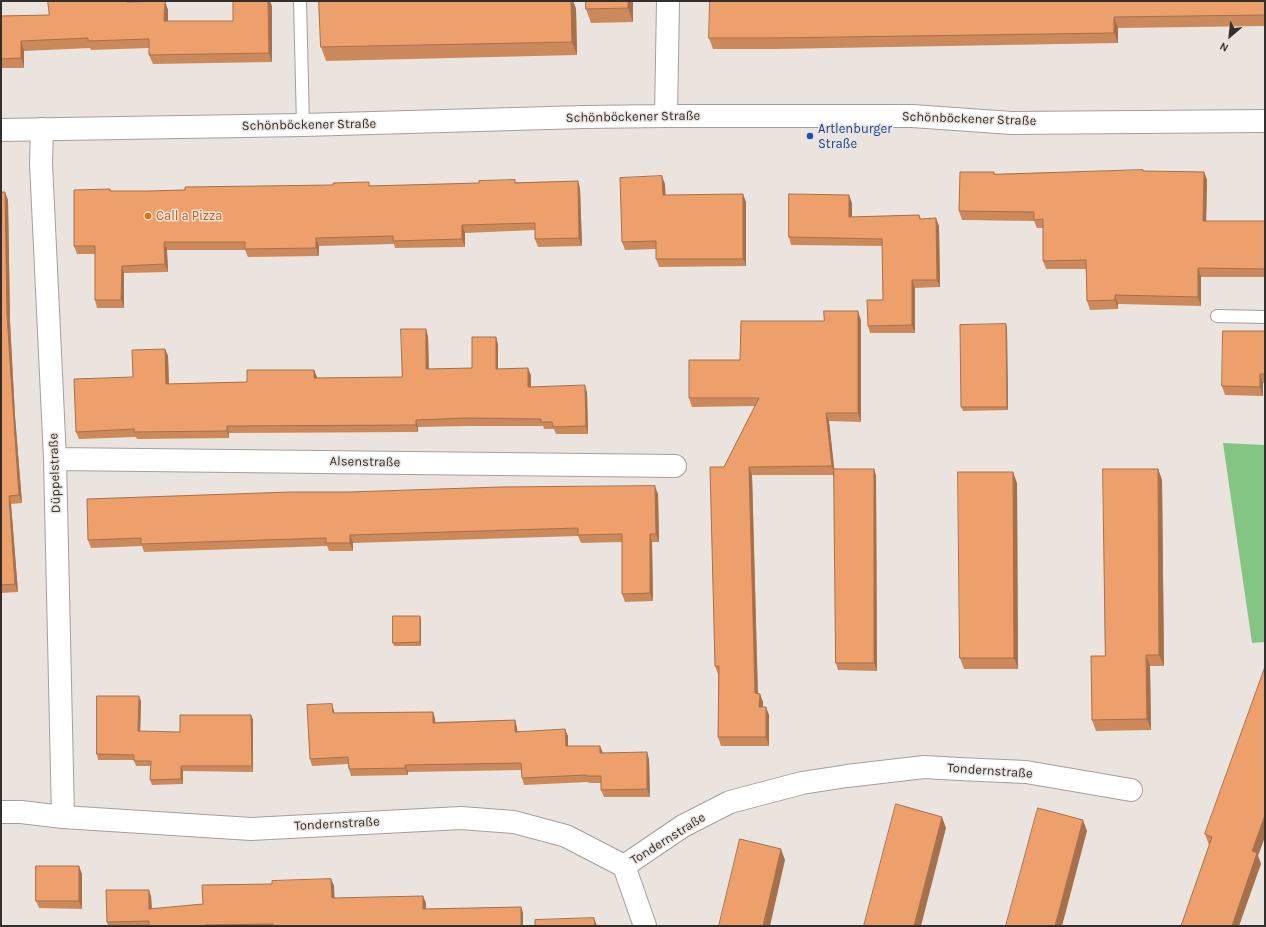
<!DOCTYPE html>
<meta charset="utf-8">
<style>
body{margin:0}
#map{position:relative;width:1266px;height:927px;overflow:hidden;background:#ebe3de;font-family:Karla,sans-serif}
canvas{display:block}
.frame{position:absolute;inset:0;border:2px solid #322f2d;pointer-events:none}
.north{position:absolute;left:1210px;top:16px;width:40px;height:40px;-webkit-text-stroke:3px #ebe3de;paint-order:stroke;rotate:208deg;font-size:11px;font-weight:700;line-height:16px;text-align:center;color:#322f2d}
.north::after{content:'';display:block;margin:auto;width:14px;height:18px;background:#322f2d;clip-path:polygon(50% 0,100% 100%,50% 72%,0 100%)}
</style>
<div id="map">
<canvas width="1266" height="927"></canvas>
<div class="frame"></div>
<div class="north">N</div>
</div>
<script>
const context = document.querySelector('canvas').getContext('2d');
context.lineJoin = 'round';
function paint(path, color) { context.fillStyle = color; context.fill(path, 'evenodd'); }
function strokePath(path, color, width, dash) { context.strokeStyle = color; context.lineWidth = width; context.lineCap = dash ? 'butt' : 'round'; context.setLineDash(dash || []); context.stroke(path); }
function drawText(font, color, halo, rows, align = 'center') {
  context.font = font + ' Karla,sans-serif'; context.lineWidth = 3; context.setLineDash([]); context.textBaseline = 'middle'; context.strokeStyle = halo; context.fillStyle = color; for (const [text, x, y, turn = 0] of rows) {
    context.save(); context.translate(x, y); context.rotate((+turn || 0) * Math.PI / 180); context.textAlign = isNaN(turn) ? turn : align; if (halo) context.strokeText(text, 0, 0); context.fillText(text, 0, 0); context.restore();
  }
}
paint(new Path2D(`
 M 1223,443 L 1265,445 L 1265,642 L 1252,643 Z`), '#85c584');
const lane = new Path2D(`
 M 300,1 L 303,125
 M 1217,316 L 1265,317`);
const street = new Path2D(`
 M 42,129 L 41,163 L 55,459 L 63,817
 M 55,459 L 675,466
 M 1,812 L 21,812 L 63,817 L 251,829 L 461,818 L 514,822 L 566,836 L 624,866
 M 624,866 L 683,826 L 730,802 L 802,783 L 847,776 L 924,767 L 959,769 L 1026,772 L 1131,790
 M 624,866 L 645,926`);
const secondary = new Path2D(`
 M 666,116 L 668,1
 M 1,130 L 303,125 L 584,117 L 666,116 L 912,116 L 1012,123 L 1265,121`);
strokePath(lane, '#a69e9a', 14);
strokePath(street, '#a69e9a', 24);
strokePath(secondary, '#a69e9a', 24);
strokePath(lane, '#fff', 12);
strokePath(street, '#fff', 22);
strokePath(secondary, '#fff', 22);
paint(new Path2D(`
 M 130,1 L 130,2 L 168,10 L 168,21 L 233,21 L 272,6 L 272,62 L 153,64 L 149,55 L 149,48 L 91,50 L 90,48 L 24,51 L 24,68 L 1,68 L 1,16 L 49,15 Z
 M 319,1 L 573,1 L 576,9 L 577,55 L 326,61 L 321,47 Z
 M 586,1 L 633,1 L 633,22 L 591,23 L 586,9 Z
 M 1265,1 L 1265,26 L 1118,28 L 1118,43 L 777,49 L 713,49 L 709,38 Z
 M 1143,171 L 1204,172 L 1207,180 L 1206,221 L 1265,221 L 1265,277 L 1201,277 L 1201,306 L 1118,304 L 1118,309 L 1090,310 L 1087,301 L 1086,269 L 1046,269 L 1043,261 L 1043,228 L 1037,228 L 1034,221 L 962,220 L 959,211 L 994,172 L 995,174 Z
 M 578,181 L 580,189 L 582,246 L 538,247 L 535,239 L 535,230 L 465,233 L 465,247 L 395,248 L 394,244 L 319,246 L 319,256 L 248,257 L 245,250 L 167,250 L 168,272 L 124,273 L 124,308 L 97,308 L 95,300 L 95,254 L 77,254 L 74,246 L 110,189 L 111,191 L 148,191 Z
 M 665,184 L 665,195 L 746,202 L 746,266 L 659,267 L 656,259 L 656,249 L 625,250 L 622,242 Z
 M 1,192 L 8,200 L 10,322 L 15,416 L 22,503 L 11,504 L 18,592 L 1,593 Z
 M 852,203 L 852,217 L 919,215 L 921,219 L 939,226 L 940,287 L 915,288 L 915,333 L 870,333 L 868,326 L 883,300 L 882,246 L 791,245 L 789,237 Z
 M 861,320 L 861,422 L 829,421 L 834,470 L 874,469 L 876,476 L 877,671 L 838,670 L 836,663 L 834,475 L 752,475 L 758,693 L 763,702 L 763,707 L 769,715 L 769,746 L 721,746 L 718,737 L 718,674 L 715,666 L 724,467 L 755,406 L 692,407 L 689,398 L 740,360 L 824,321 Z
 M 1007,328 L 1008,410 L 963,411 L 961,407 Z
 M 1265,331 L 1265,383 L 1263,383 L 1263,396 L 1225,395 L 1222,386 Z
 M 428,336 L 429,369 L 472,368 L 496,337 L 498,345 L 498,369 L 528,368 L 531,376 L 531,387 L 587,392 L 588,434 L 556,434 L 554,429 L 544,429 L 543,426 L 469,426 L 418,427 L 418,432 L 229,433 L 229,438 L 137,439 L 136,437 L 79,439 L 76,432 L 133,377 L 165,349 L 168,356 L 169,384 L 247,382 L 314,370 L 317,378 L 402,377 Z
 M 1158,469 L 1162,480 L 1164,666 L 1150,666 L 1151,730 L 1096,731 L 1092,720 L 1105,656 Z
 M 1017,483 L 1018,669 L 964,669 L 960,658 Z
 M 658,494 L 659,542 L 652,542 L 653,601 L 625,602 L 622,594 L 622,542 L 581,543 L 578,536 L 353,543 L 353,551 L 329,551 L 327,546 L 144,552 L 142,546 L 91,548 L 88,540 Z
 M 420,616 L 421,620 L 421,646 L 394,646 L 393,643 Z
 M 141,701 L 140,732 L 180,732 L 251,715 L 253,720 L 253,772 L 183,771 L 183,784 L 152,785 L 150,780 L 151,766 L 136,766 L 134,760 L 98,760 L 97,754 Z
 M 332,704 L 334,713 L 433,712 L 435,719 L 435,722 L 515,720 L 517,728 L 517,731 L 568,736 L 568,746 L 600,746 L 602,753 L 649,759 L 650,797 L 604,797 L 601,790 L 601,783 L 589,783 L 588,782 L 524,785 L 522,778 L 521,770 L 408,772 L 408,775 L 351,776 L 349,769 L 348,764 L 312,766 L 310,759 Z
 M 1205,834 L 1258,856 L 1261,864 L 1209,845 Z
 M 82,874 L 82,909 L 39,908 L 36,901 Z
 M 331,879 L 334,886 L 334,898 L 426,903 L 426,909 L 521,907 L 523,913 L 523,926 L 108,926 L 107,922 L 151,896 L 152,909 L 203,904 L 272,884 Z`), '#cc8a5c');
paint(new Path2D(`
 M 165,1 L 168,10 L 168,30 L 164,21 Z
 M 268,1 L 270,1 L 272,6 L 272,62 L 269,53 Z
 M 571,1 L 573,1 L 576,9 L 577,55 L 572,42 Z
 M 628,1 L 633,1 L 633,22 L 628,8 Z
 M 1114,17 L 1118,28 L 1118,43 L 1114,33 Z
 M 21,41 L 24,51 L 24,68 L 21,58 Z
 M 1204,172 L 1207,180 L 1206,229 L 1203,221 Z
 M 662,176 L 665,184 L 666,203 L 663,195 Z
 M 578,181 L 580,189 L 582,246 L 579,238 Z
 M 5,192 L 8,200 L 10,322 L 15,416 L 22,503 L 19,495 L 13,408 L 7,315 Z
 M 743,194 L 746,202 L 746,266 L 743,259 Z
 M 849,195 L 852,203 L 852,224 L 849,217 Z
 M 936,218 L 939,226 L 940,287 L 937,280 Z
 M 462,225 L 465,233 L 465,247 L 462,239 Z
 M 316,238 L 319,246 L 319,256 L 316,248 Z
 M 164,242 L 167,250 L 168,272 L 165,264 Z
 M 122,266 L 124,273 L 124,308 L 121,300 Z
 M 1198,268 L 1201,277 L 1201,306 L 1198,297 Z
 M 912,280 L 915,288 L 915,333 L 912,325 Z
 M 1115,295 L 1118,304 L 1118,309 L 1115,300 Z
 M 858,311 L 861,320 L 861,422 L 858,413 Z
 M 1006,324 L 1007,328 L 1008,410 L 1007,407 Z
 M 426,329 L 428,336 L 429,376 L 426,369 Z
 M 496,337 L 498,345 L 498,376 L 496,369 Z
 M 165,349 L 168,356 L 169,391 L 166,384 Z
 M 528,368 L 531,376 L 531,394 L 528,387 Z
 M 314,370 L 317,377 L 317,385 L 314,378 Z
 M 1260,374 L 1263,383 L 1263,396 L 1260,387 Z
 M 585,385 L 587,392 L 588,434 L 586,426 Z
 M 826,413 L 829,421 L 835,475 L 832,466 Z
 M 416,420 L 418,427 L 418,432 L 416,425 Z
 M 227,426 L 229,433 L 229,438 L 227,431 Z
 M 749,467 L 752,475 L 758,702 L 755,693 Z
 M 874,469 L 876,476 L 877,671 L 874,663 Z
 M 1158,469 L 1162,480 L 1164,666 L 1159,655 Z
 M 1013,472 L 1017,483 L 1018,669 L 1014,658 Z
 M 655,486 L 658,494 L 659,542 L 656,534 Z
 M 9,496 L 11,504 L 18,592 L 15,584 Z
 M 650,534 L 652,542 L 653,601 L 650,593 Z
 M 350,535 L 353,543 L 353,551 L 350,543 Z
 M 420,616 L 421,620 L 421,646 L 420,642 Z
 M 1146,655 L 1150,666 L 1151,730 L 1147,719 Z
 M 760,694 L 763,702 L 763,715 L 759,707 Z
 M 139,696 L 141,701 L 140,737 L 138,731 Z
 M 332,704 L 334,711 L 335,720 L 333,713 Z
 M 766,707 L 769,715 L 769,746 L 766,737 Z
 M 433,712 L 435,719 L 436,730 L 433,723 Z
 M 251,715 L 253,720 L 253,772 L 252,766 Z
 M 515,720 L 517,728 L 518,739 L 515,732 Z
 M 565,729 L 568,736 L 568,753 L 566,746 Z
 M 600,746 L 603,753 L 600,753 Z
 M 647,752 L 649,759 L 650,797 L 647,789 Z
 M 405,765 L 408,772 L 408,775 L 405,768 Z
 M 181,766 L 183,771 L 183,784 L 181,779 Z
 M 1265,815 L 1265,837 L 1258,856 L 1261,864 L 1239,926 L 1232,926 L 1252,851 Z
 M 942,817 L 946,828 L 921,926 L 914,926 Z
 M 1083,820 L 1087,831 L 1062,926 L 1055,926 Z
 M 781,849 L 785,860 L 770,926 L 763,926 Z
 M 79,866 L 82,874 L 82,909 L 79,901 Z
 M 331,879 L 334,886 L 335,905 L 332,898 Z
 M 149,890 L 151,896 L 152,916 L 149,909 Z
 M 423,896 L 426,903 L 426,916 L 423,909 Z
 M 521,907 L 523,913 L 523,926 L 521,926 Z
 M 594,918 L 597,926 L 595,926 Z`), '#a6704b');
const building = new Path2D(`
 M 48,1 L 127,1 L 127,2 L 165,1 L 164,21 L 233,21 L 233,1 L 268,1 L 269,53 L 149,55 L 149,39 L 88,41 L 88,38 L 21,41 L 21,58 L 1,59 L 1,16 L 49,15 Z
 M 319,1 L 571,1 L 572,42 L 321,47 Z
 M 586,1 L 628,1 L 628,8 L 586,9 Z
 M 710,1 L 1265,1 L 1265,15 L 1114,17 L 1114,33 L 773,38 L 709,38 Z
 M 1143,170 L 1143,171 L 1204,172 L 1203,221 L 1265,221 L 1265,269 L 1198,268 L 1198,297 L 1115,295 L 1115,300 L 1087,301 L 1086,260 L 1043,261 L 1043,219 L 1034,220 L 1034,212 L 959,211 L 960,172 L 994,172 L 994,174 Z
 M 662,176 L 663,195 L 743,194 L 743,259 L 656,259 L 656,241 L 622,242 L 620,178 Z
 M 515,180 L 515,183 L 578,181 L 579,238 L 535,239 L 535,223 L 462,225 L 462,239 L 393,241 L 393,236 L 316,238 L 316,248 L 245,249 L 245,242 L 164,242 L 165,264 L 122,266 L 121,300 L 95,300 L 95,246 L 74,246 L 74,190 L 110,189 L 110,191 L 148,191 L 185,190 L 185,187 L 333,185 L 333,183 L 369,182 L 369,186 L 479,183 L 479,181 Z
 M 1,192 L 5,192 L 7,315 L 13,408 L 19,495 L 9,496 L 15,584 L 1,585 Z
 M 789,194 L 849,195 L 849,217 L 919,215 L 920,219 L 936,218 L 937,280 L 912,280 L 912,325 L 868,326 L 867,300 L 883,300 L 882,239 L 789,237 Z
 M 824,311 L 858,311 L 858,413 L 826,413 L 832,466 L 749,467 L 755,693 L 760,694 L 759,707 L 766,707 L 766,737 L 718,737 L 719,666 L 715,666 L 710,467 L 724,467 L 759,398 L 689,398 L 689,360 L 740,360 L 741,321 L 824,321 Z
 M 1006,324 L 1007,407 L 961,407 L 960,325 Z
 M 401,329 L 426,329 L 426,369 L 472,368 L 472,337 L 496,337 L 496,369 L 528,368 L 528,387 L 585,385 L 586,426 L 553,427 L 552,422 L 541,422 L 541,419 L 467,418 L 416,420 L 416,425 L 227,426 L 227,431 L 134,432 L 134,429 L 76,432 L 74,379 L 133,377 L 132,350 L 165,349 L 166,384 L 247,382 L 247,370 L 314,370 L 314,378 L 402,377 Z
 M 1223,331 L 1265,331 L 1265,374 L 1260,374 L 1260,387 L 1222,386 Z
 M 834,469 L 874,469 L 874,663 L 836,663 Z
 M 1103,469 L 1158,469 L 1159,655 L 1146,655 L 1147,719 L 1092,720 L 1091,656 L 1105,656 Z
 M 958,472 L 1013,472 L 1014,658 L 960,658 Z
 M 655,486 L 656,534 L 650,534 L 650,593 L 622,594 L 622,534 L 578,535 L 578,528 L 350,535 L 350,543 L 326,543 L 326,538 L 141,544 L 141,538 L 88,540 L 87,499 L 290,492 L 349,492 L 500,487 Z
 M 393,616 L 420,616 L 420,642 L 393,643 Z
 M 1265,667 L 1265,815 L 1252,851 L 1257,853 L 1232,926 L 1181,926 L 1212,837 L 1205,834 Z
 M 97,696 L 139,696 L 138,731 L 180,732 L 180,715 L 251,715 L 252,766 L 181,766 L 181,779 L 150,780 L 151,761 L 134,761 L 134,755 L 97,754 Z
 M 332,704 L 333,713 L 433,712 L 433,723 L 515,720 L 515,732 L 565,729 L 566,746 L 600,746 L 600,753 L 647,752 L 647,789 L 601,790 L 601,776 L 586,776 L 586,775 L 522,778 L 521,763 L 405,765 L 405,768 L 349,769 L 348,757 L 310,759 L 307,705 Z
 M 896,804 L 942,817 L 914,926 L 864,926 Z
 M 1038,808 L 1083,820 L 1055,926 L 1006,926 Z
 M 740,839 L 781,849 L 763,926 L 719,926 Z
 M 36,866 L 79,866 L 79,901 L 36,901 Z
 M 331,879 L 332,898 L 423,896 L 423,909 L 521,907 L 521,926 L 274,926 L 273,924 L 205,925 L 205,926 L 149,926 L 149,921 L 107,922 L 106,890 L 149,890 L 149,909 L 203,904 L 202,885 L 272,884 L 272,881 Z
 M 594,918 L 595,926 L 535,926 L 535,920 Z`);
paint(building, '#eda06b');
strokePath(building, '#a6704b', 1);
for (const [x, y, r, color] of [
 [810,136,4,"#1a4fb4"],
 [148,216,4,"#e8710a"]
]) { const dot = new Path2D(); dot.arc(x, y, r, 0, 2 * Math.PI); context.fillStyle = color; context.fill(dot); strokePath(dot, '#ebe3de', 1.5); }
drawText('13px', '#322f2d', '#ebe3de', [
 ["Schönböckener Straße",633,117,-1],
 ["Schönböckener Straße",969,119,2],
 ["Schönböckener Straße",309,125,-1],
 ["Alsenstraße",365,462,1],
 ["Düppelstraße",55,473,-92],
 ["Tondernstraße",990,771,4],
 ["Tondernstraße",337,824,-3],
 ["Tondernstraße",668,839,-32]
]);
drawText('13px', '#164399', '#ebe3de', [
 ["Artlenburger",818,129],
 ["Straße",818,144]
], 'left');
drawText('13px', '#c56008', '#ebe3de', [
 ["Call a Pizza",156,216]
], 'left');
</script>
